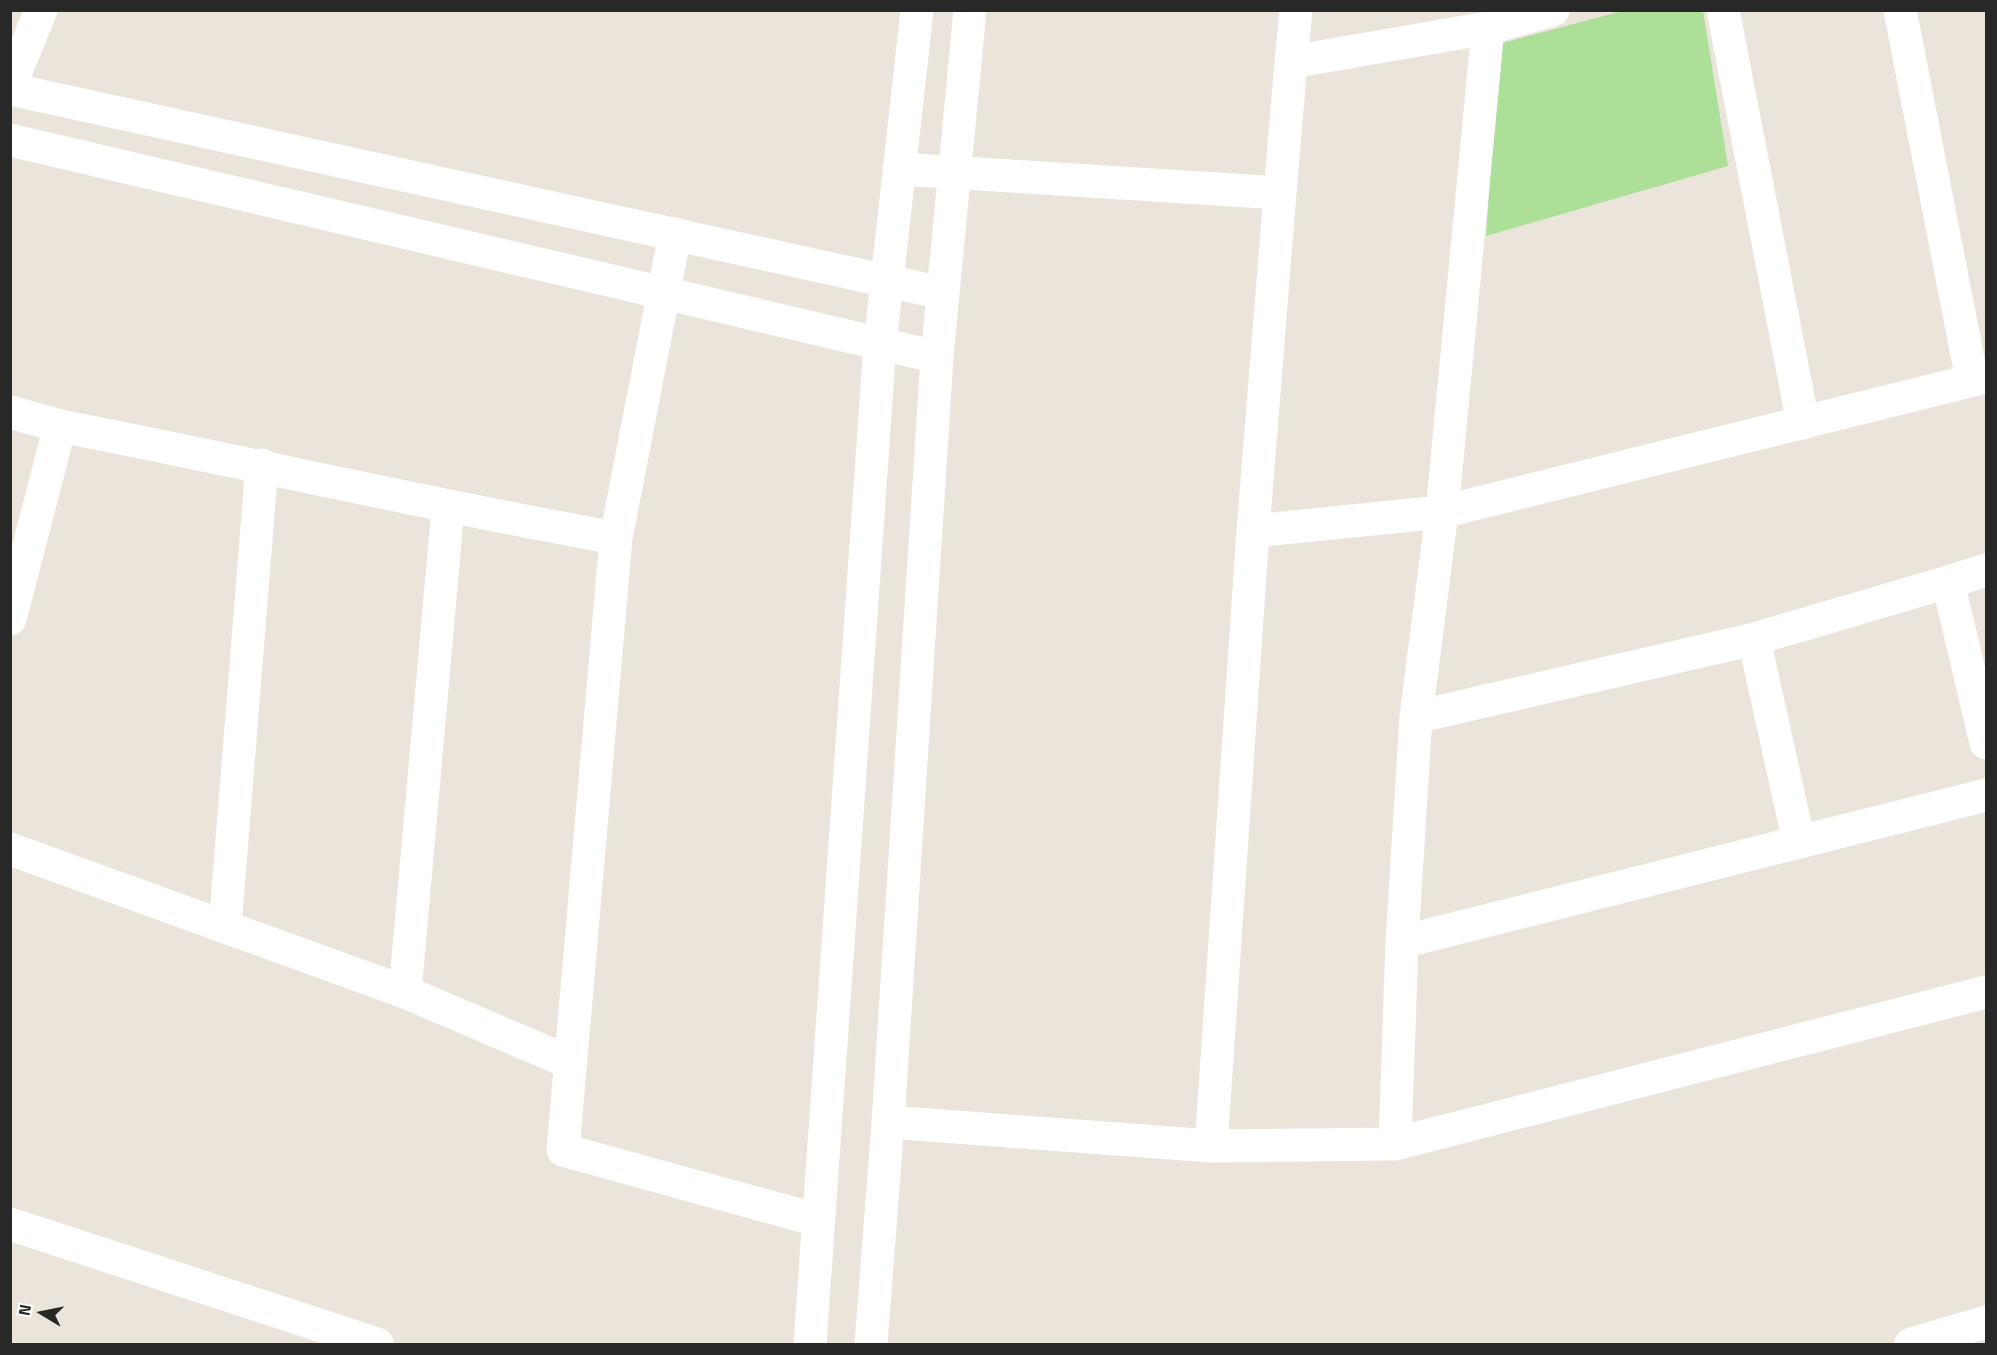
<!DOCTYPE html>
<style>
body{margin:0}
#map{position:relative;width:1997px;height:1355px;overflow:hidden;background:#eae4da;font-family:"Titillium Web",sans-serif}
canvas{display:block}
.frame{position:absolute;inset:0;border:12px solid #282828;pointer-events:none}
.north{position:absolute;left:12px;top:1283px;width:60px;height:60px;-webkit-text-stroke:4px #fff;paint-order:stroke;rotate:280deg;font-size:16px;font-weight:700;line-height:24px;text-align:center;color:#282828}
.north::after{content:'';display:block;margin:auto;width:21px;height:27px;background:#282828;clip-path:polygon(50% 0,100% 100%,50% 72%,0 100%)}
</style>
<div id="map">
<canvas width="1997" height="1355"></canvas>
<div class="frame"></div>
<div class="north">N</div>
</div>
<script>
const context = document.querySelector('canvas').getContext('2d');
context.lineJoin = 'round';
function paint(path, color) { context.fillStyle = color; context.fill(path, 'evenodd'); }
function strokePath(path, color, width, dash) { context.strokeStyle = color; context.lineWidth = width; context.lineCap = dash ? 'butt' : 'round'; context.setLineDash(dash || []); context.stroke(path); }
paint(new Path2D(`
 M 1622,11 L 1703,11 L 1728,166 L 1486,236 L 1499,44 Z`), '#acdf98');
strokePath(new Path2D(`
 M 1296,10 L 1291,62 L 1488,28
 M 1553,10 L 1488,28 L 1442,512 L 1986,377
 M 1723,10 L 1803,423
 M 1900,10 L 1972,380
 M 10,86 L 41,10
 M 10,89 L 942,293
 M 10,140 L 937,357
 M 899,169 L 1280,193 L 1291,62
 M 1280,193 L 1253,531 L 1442,512 L 1416,717
 M 675,234 L 616,538 L 563,1150 L 817,1220
 M 10,412 L 60,426
 M 1986,570 L 1948,582 L 1986,743
 M 10,619 L 60,426 C 246,462 430,505 616,538
 M 1754,639 L 1948,582
 M 1986,795 L 1402,942 L 1395,1144 L 1986,992
 M 10,849 L 405,992 L 569,1062
 M 225,927 L 262,465
 M 1402,942 L 1416,717 L 1754,639 L 1799,842
 M 405,992 L 448,508
 M 888,1122 L 1211,1146 L 1253,531
 M 1211,1146 L 1395,1144
 M 10,1224 L 377,1344
 M 810,1344 L 880,344 L 917,10
 M 871,1344 L 888,1122 L 937,357 L 970,10
 M 1911,1344 L 1986,1322`), '#fff', 33);
</script>
